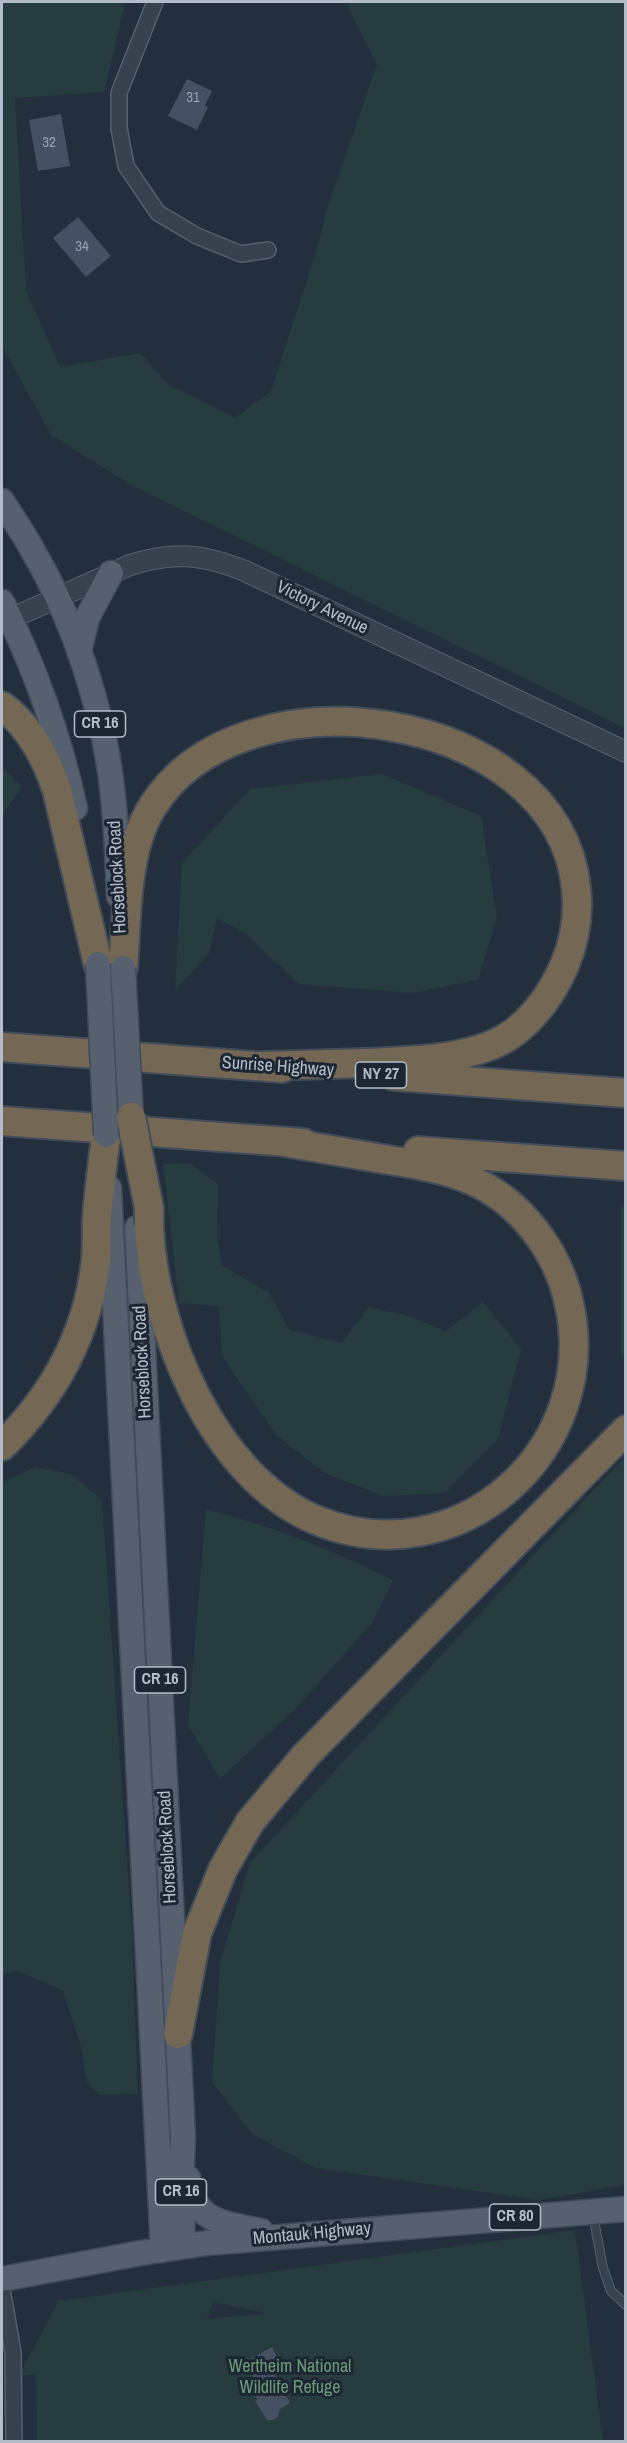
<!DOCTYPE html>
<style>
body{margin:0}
#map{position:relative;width:627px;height:2443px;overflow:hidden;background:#242f3e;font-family:"Archivo Narrow",sans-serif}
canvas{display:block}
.frame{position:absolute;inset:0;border:3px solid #b4bcc9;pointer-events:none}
</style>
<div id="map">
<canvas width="627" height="2443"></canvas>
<div class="frame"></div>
</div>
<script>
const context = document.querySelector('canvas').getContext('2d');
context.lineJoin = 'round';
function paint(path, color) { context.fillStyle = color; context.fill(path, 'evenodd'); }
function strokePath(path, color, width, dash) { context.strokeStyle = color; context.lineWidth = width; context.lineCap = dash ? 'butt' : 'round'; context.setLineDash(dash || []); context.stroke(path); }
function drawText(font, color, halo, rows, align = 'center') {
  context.font = font + ' "Archivo Narrow",sans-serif'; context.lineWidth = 6; context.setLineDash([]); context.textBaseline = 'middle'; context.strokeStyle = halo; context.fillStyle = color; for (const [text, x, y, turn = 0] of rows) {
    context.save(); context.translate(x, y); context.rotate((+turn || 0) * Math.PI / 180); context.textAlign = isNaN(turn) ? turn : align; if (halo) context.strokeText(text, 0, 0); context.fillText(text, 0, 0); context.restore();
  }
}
paint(new Path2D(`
 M 2,2 L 125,3 L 104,92 L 15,98 L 26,290 L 60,367 L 140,353 L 169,385 L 235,418 L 271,391 L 316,252 L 327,209 L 377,64 L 352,15 L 347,2 L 625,2 L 625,728 L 131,485 L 51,435 L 2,346 Z
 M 2,768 L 22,786 L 2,815 Z
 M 382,774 L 481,816 L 497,917 L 478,980 L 412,993 L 299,984 L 245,933 L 217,918 L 209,953 L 175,991 L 182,863 L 250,789 Z
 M 190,1163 L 218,1184 L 217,1237 L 222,1265 L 269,1293 L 290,1330 L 341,1343 L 369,1307 L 409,1316 L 446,1331 L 483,1302 L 521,1349 L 498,1439 L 445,1493 L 383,1496 L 325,1473 L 276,1435 L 222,1356 L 219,1306 L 179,1303 L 163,1164 Z
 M 625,1206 L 626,1355 L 621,1357 L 621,1208 Z
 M 625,1456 L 625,2185 L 539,2200 L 316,2168 L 252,2134 L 212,2082 L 220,1963 L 250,1863 Z
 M 35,1467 L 71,1474 L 102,1500 L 132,1933 L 138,2094 L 99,2095 L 87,2082 L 80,2043 L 63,1991 L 19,1971 L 2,1974 L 2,1483 Z
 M 206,1509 C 272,1526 333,1550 393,1580 L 371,1624 L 296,1708 L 220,1779 L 188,1725 Z
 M 575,2230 L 603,2441 L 37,2441 L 36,2374 L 19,2376 L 58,2301 ZM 213,2302 L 265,2313 L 265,2314 L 207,2319 Z`), '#263c3f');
paint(new Path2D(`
 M 187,79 L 212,91 L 205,105 L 208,107 L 197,130 L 168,116 Z
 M 61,114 L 70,166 L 38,171 L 29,120 Z
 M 78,217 L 111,256 L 86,277 L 53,238 Z
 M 272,2347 L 282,2367 L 273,2371 L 290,2403 L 280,2409 L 278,2417 L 273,2420 L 267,2420 L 255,2401 L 258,2400 L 251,2387 L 256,2381 L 245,2362 Z`), '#455162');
const service = new Path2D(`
 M 593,2215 L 603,2268 L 611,2291 L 626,2305`);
const minor = new Path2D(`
 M 155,2 L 119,93 L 119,128 L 126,166 L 158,213 L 197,236 L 241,254 L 268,250
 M 2,2289 L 13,2352 L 14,2442`);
const tertiary = new Path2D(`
 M 10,619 L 130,565 C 174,551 203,554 245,571 L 626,752`);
const primary = new Path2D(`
 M 2,501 C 12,517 24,534 33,551 C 66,607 90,674 104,738 C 115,789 117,844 119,896
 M 2,602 C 35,667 59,736 75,808
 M 79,652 L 87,618 L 111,573
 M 109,1188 L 163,2250
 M 137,1228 L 183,2137 L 181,2186 L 183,2246
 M 188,2178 C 194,2223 224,2223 261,2231
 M 2,2279 L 141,2253 L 207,2243 L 626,2209`);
const motorway = new Path2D(`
 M 2,706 C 30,726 46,758 57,790 L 98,964
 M 123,968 C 127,919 125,852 151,809 C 239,662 557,709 576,887 C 579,913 575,940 565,964 C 551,997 526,1031 492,1045 C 451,1061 407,1061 365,1063 C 331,1064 297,1065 264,1066
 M 2,1047 L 282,1068
 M 394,1076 L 626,1093
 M 2,1121 L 303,1143
 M 418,1151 L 626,1166
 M 149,1225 C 153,1329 213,1477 316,1520 C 458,1579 602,1449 569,1303 C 558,1251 520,1201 471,1180 C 446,1169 416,1164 389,1160 C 354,1154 319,1148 284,1142
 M 2,1446 C 52,1397 86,1338 95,1267 C 98,1251 96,1234 97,1217 C 99,1190 103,1162 106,1135
 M 178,2034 L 197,1933 L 223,1869 L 250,1822 L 305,1756 L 626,1430`);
strokePath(service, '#565f6c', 10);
strokePath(minor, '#565f6c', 18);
strokePath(tertiary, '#565f6c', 22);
strokePath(primary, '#414a57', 27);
strokePath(motorway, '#434c59', 32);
strokePath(service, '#38414e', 8);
strokePath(minor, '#38414e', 15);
strokePath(tertiary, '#38414e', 20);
strokePath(primary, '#56606e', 24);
strokePath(motorway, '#746855', 28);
const primaryBridge = new Path2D(`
 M 98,964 L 106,1135
 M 123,968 L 132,1136`);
const motorwayBridge = new Path2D(`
 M 131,1117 L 149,1208 L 149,1225`);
strokePath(primaryBridge, '#414a57', 27, []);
strokePath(motorwayBridge, '#434c59', 32, []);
strokePath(primaryBridge, '#56606e', 24);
strokePath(motorwayBridge, '#746855', 28);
drawText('15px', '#98a1af', null, [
 ["31",193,98],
 ["32",49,143],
 ["34",82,247]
]);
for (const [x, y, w] of [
 [100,724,51],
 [381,1075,51],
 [160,1680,51],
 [181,2192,51],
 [515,2217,51]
]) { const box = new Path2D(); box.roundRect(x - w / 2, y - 13, w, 26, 4.5); context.fillStyle = '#1d2633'; context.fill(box); strokePath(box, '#b4bcc9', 1.5); }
drawText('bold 16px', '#b4bcc9', null, [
 ["CR 16",100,724],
 ["NY 27",381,1075],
 ["CR 16",160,1680],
 ["CR 16",181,2192],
 ["CR 80",515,2217]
]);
drawText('18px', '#b4bcc9', '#1d2633', [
 ["Victory Avenue",322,608,26],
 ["Horseblock Road",118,877,-93],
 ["Sunrise Highway",278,1067,4],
 ["Horseblock Road",143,1362,-93],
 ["Horseblock Road",168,1847,-93],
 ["Montauk Highway",312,2234,-5]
]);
drawText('18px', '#6b9a76', '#1d2633', [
 ["Wertheim National",290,2367],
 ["Wildlife Refuge",290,2388]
]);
</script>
